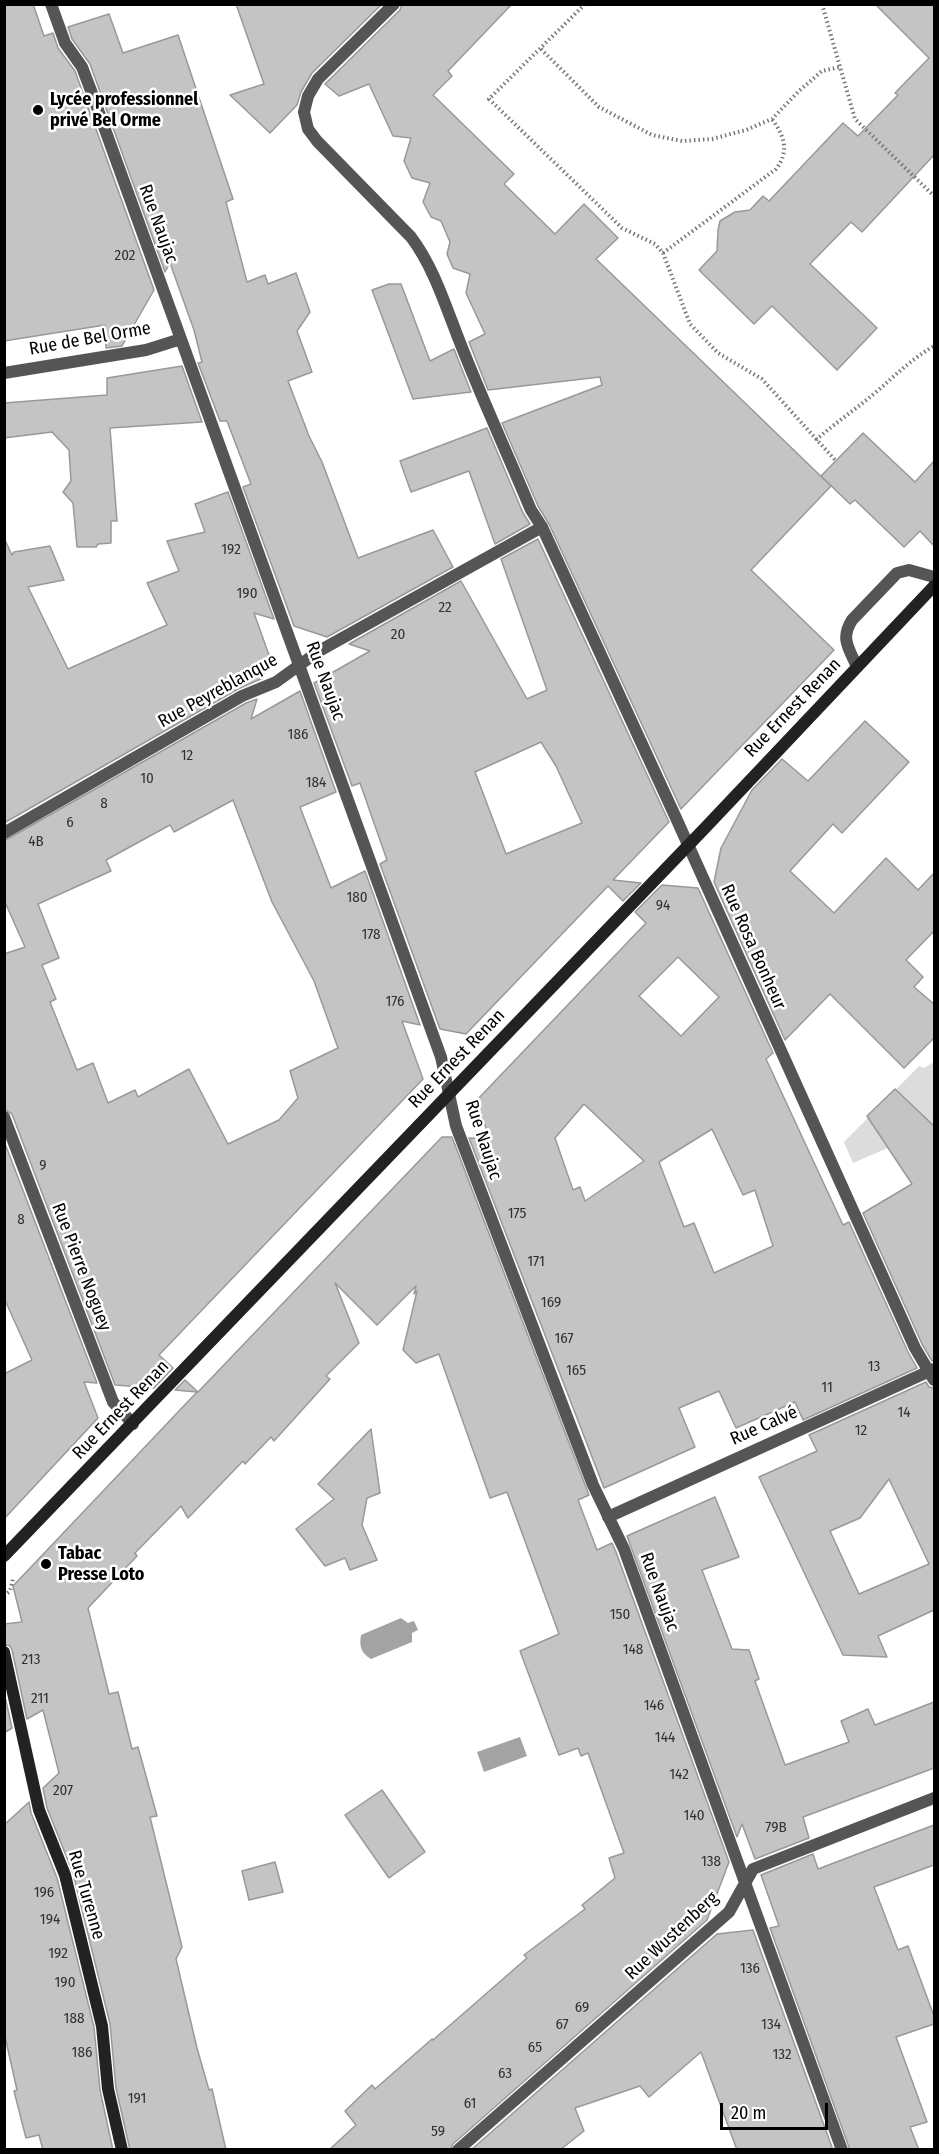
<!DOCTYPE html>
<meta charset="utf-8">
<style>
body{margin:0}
#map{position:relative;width:939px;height:2154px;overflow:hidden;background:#fff;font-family:"Fira Sans Condensed",sans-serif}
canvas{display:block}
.frame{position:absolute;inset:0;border:6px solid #000;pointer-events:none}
.scale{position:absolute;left:720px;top:2103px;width:108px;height:27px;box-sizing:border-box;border:3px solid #000;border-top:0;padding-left:8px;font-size:18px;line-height:21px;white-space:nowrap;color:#000;-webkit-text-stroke:4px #fff;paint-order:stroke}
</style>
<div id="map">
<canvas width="939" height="2154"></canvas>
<div class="frame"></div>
<div class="scale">20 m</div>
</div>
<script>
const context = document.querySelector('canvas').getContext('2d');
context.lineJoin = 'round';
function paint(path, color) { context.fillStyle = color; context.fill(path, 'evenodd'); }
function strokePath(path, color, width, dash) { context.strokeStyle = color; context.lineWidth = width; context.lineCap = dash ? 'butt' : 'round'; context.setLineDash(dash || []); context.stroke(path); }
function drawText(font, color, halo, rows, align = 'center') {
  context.font = font + ' "Fira Sans Condensed",sans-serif'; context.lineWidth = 5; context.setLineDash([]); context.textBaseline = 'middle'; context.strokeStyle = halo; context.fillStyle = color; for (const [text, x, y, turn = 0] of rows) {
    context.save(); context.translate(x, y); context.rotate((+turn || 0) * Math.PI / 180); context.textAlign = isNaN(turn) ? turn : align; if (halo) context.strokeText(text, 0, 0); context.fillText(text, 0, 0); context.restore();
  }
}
paint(new Path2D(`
 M 934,1062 L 934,1131 L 893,1156 L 888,1148 L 853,1163 L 844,1142 L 919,1066 L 924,1068 Z`), '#dcdcdc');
paint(new Path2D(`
 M 401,1618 L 408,1623 L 414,1621 L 418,1630 L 412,1633 L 412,1642 L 371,1659 C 361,1653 359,1646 361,1635 Z
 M 520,1737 L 527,1756 L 484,1772 L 477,1752 Z`), '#a3a3a3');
const building = new Path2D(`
 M 4,4 L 33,4 L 44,36 L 53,33 L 58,48 L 75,71 L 154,290 L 122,346 L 106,348 L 105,325 L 4,341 Z
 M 236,4 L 382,4 L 312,73 L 301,92 L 297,105 L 270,133 L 230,95 L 264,84 Z
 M 402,4 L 512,4 L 448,71 L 452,76 L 433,95 L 514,174 L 504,184 L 555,234 L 584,204 L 618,238 L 596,259 L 831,486 L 751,570 L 834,650 L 681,809 L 549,524 L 538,506 L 502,423 L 602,385 L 600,377 L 488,390 L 469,342 L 485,334 L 466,293 L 470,274 L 453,268 L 447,254 L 450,242 L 441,221 L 431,217 L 423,202 L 430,183 L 412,178 L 404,161 L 411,138 L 393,136 L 369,84 L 339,96 L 325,84 L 400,10 Z
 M 875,4 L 934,4 L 934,155 L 862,232 L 851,222 L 810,264 L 877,328 L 837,370 L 772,306 L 754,324 L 699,270 L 717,251 L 718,230 L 720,221 L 735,212 L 750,210 L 763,196 L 769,201 L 843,123 L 858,136 L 898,95 L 895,93 L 929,58 Z
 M 109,14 L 123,53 L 178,35 L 233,199 L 226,202 L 247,282 L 265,275 L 268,284 L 296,273 L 310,312 L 297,331 L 312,372 L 288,381 L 309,436 L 322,462 L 358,558 L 433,530 L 453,567 L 327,637 L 294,626 L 243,487 L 251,484 L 227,421 L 220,421 L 198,363 L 202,362 L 194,330 L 170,263 L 165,272 L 90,64 L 72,39 L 68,27 Z
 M 389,284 L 401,284 L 430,361 L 454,349 L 471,392 L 413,399 L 372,290 Z
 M 182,366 L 202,422 L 110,428 L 117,521 L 111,521 L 111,543 L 98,544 L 96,547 L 77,547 L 73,503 L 63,492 L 71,481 L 69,450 L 52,432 L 4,438 L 4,403 L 107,395 L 107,378 Z
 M 487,428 L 523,513 L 530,524 L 495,544 L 469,471 L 411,492 L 400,461 Z
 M 863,433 L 915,482 L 934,461 L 934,546 L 920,531 L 904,547 L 855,500 L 850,504 L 821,476 Z
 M 228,492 L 274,619 L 254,613 L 270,658 L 263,678 L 238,689 L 4,823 L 4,538 L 12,555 L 14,552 L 50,546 L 64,580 L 28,587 L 68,669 L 167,625 L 147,583 L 179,571 L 167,541 L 205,532 L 195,504 Z
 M 538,539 L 669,822 L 613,880 L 641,883 L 623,901 L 608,886 L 466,1034 L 440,1029 L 380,864 L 387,860 L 360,783 L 352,786 L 314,683 L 370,651 L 349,644 L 461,581 L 527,699 L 547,690 L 501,559 ZM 541,742 L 556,766 L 582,823 L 506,854 L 475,772 Z
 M 300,691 L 336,792 L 300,807 L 331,888 L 365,871 L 420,1025 L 402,1021 L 423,1079 L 159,1355 L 173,1368 L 154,1388 L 115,1385 L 12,1114 L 4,1109 L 4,954 L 25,947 L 4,900 L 4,841 L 246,703 L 257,699 L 251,719 ZM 233,800 L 272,902 L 314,981 L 338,1048 L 290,1071 L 298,1098 L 279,1120 L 228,1144 L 189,1069 L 138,1097 L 135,1090 L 108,1103 L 93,1063 L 77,1070 L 50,1002 L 56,999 L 42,965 L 59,958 L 38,904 L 111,871 L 106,860 L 170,825 L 174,832 Z
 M 865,721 L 909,762 L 842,833 L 833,824 L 790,871 L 834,913 L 886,858 L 918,890 L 934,873 L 934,931 L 906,960 L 923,977 L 914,987 L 934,1004 L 934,1038 L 904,1068 L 830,994 L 785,1040 L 714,882 L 721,848 L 752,790 L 782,759 L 808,781 Z
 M 662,885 L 698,888 L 773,1053 L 766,1059 L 843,1225 L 849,1222 L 908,1352 L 917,1368 L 803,1420 L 795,1402 L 736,1428 L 719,1391 L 679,1408 L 695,1447 L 604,1488 L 469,1138 L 490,1139 L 476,1101 L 646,923 L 635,912 ZM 678,957 L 719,997 L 681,1036 L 639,996 ZM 584,1104 L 644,1161 L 585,1201 L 580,1187 L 573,1190 L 555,1138 ZM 712,1129 L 743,1195 L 755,1190 L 773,1246 L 714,1273 L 694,1223 L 684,1227 L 659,1162 Z
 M 895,1089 L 934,1126 L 934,1361 L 932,1361 L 922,1344 L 863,1213 L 912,1184 L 867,1116 Z
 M 442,1137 L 452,1137 L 589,1495 L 578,1500 L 597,1550 L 612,1543 L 616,1552 L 729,1862 L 707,1920 L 453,2144 L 450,2150 L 329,2150 L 356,2125 L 345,2111 L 372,2085 L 375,2089 L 432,2039 L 433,2040 L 527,1958 L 524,1955 L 585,1909 L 582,1905 L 615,1878 L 609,1858 L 624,1853 L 588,1753 L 581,1756 L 578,1748 L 559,1755 L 520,1651 L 559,1634 L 507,1492 L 490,1498 L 439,1354 L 416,1363 L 403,1350 L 417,1291 L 414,1294 L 416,1286 L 377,1325 L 335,1283 L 359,1343 L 326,1376 L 330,1379 L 274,1441 L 271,1437 L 245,1464 L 243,1461 L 188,1518 L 181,1506 L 135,1553 L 137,1556 L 88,1608 L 109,1694 L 118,1692 L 132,1749 L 138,1747 L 157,1816 L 150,1817 L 182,1947 L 176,1959 L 197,2048 L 209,2090 L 212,2089 L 226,2150 L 130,2150 L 116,2088 L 110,2024 L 73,1873 L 47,1808 L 43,1788 L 59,1773 L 43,1710 L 27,1719 L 12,1650 L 10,1646 L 4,1644 L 4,1624 L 22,1622 L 13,1586 L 197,1392 L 175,1390 L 185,1380 L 198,1392 Z
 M 4,1141 L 97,1383 L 84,1382 L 98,1418 L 4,1519 L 4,1374 L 32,1360 L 4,1298 Z
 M 926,1382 L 929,1387 L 934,1388 L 934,1610 L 878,1636 L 887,1657 L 843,1655 L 759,1477 L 817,1451 L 809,1435 ZM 889,1479 L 929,1564 L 859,1594 L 830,1531 L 860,1518 Z
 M 371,1429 L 380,1493 L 367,1498 L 362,1525 L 377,1560 L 350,1570 L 345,1558 L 325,1566 L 296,1529 L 334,1499 L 318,1484 Z
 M 715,1497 L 739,1557 L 702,1570 L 732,1649 L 749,1650 L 759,1679 L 755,1681 L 785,1765 L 849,1742 L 841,1721 L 868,1709 L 875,1725 L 934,1702 L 934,1768 L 803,1817 L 809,1838 L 755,1859 L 742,1824 L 737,1837 L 627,1536 Z
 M 4,1692 L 12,1728 L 4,1733 Z
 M 382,1790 L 425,1852 L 389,1878 L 345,1815 Z
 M 29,1802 L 31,1813 L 57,1878 L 94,2027 L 100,2090 L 113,2150 L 43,2150 L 39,2135 L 26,2138 L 14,2091 L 17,2090 L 4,2032 L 4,1825 Z
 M 934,1825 L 934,1865 L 874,1887 L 898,1950 L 908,1946 L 934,2016 L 934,2024 L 896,2037 L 927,2122 L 910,2127 L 919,2150 L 850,2150 L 770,1928 L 779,1926 L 761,1875 L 813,1854 L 818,1869 Z
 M 275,1862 L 283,1892 L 249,1900 L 242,1871 Z
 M 753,1930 L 833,2150 L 737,2150 L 701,2052 L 649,2097 L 640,2086 L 575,2108 L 584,2131 L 560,2150 L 471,2150 L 717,1934 Z`);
paint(building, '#c4c4c4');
strokePath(building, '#999', 1.5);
strokePath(new Path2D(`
 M 585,4 L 489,99 L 622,228 L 655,244 L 663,253 L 690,324 L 718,353 L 762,379 L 836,461
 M 822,4 L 855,119 L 934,196
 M 541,49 L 599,107 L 652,135 L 682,141 L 712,139 L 746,130 L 772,119 L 799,91 L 822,71 L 840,67
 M 663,253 L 776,169 C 790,151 784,136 772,119
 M 816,440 C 835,423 856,409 875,393 C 896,375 910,360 934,346
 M 4,1596 L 10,1591 L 13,1579`), '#777', 4, [1.5, 3]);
strokePath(new Path2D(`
 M 394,4 L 318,79 L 308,96 L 304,112 L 308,129 L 317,141 L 411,237 C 435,269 446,308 461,345 C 483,401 508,455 531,510 L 542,527
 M 857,667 C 849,648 840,639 852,620 L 897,573 L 909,570 L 934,577`), '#555', 12);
strokePath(new Path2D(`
 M 51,4 L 65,43 L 82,67 L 90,88 L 441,1057 L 456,1126 L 593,1485 L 624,1549 L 842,2150
 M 4,373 L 146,350 L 181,339
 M 4,833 L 242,696 L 276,682 L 319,651 L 542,527 L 676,818 L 915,1348 L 934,1380
 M 4,1117 L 113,1402 L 133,1424
 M 608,1517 L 934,1369
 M 458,2150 L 729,1912 L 753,1869 L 934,1798`), '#555', 12);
strokePath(new Path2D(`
 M 4,1556 L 704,829 L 934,586
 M 4,1652 L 39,1810 L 65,1875 L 102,2026 L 108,2089 L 122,2150`), '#222', 12);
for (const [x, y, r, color] of [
 [38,110,6,"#000"],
 [46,1564,6,"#000"]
]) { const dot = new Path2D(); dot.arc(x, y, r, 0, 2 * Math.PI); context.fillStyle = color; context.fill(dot); strokePath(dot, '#fff', 2); }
drawText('15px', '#313131', null, [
 ["202",125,256],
 ["192",231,550],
 ["190",247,594],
 ["22",445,608],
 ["20",398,635],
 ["186",298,735],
 ["12",187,756],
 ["10",147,779],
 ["184",316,783],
 ["8",104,804],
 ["6",70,823],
 ["4B",36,842],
 ["180",357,898],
 ["94",663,906],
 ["178",371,935],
 ["176",395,1002],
 ["9",43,1166],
 ["175",517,1214],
 ["8",21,1220],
 ["171",536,1262],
 ["169",551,1303],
 ["167",564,1339],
 ["13",874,1367],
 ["165",576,1371],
 ["11",827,1388],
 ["14",904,1413],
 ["12",861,1431],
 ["150",620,1615],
 ["148",633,1650],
 ["213",31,1660],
 ["211",40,1699],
 ["146",654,1706],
 ["144",665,1738],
 ["142",679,1775],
 ["207",63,1791],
 ["140",694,1816],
 ["79B",776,1828],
 ["138",711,1862],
 ["196",44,1893],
 ["194",50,1920],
 ["192",58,1954],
 ["136",750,1969],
 ["190",65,1983],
 ["69",582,2008],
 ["188",74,2019],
 ["67",562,2025],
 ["134",771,2025],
 ["65",535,2048],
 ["186",82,2053],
 ["132",782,2055],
 ["63",505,2074],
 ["191",137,2099],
 ["61",470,2104],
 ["59",438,2132]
]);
drawText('bold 18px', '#000', '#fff', [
 ["Lycée professionnel",50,100],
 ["privé Bel Orme",50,121],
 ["Tabac",58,1554],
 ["Presse Loto",58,1575]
], 'left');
drawText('18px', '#000', '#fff', [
 ["Rue Naujac",158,224,70],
 ["Rue de Bel Orme",90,339,-10],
 ["Rue Naujac",325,681,70],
 ["Rue Peyreblanque",218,691,-29],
 ["Rue Ernest Renan",793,708,-46],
 ["Rue Rosa Bonheur",753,947,66],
 ["Rue Ernest Renan",457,1059,-46],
 ["Rue Naujac",483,1140,72],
 ["Rue Pierre Noguey",81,1267,69],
 ["Rue Ernest Renan",121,1410,-46],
 ["Rue Calvé",764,1426,-24],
 ["Rue Naujac",659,1592,70],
 ["Rue Turenne",86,1895,74],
 ["Rue Wustenberg",672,1936,-43]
]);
</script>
